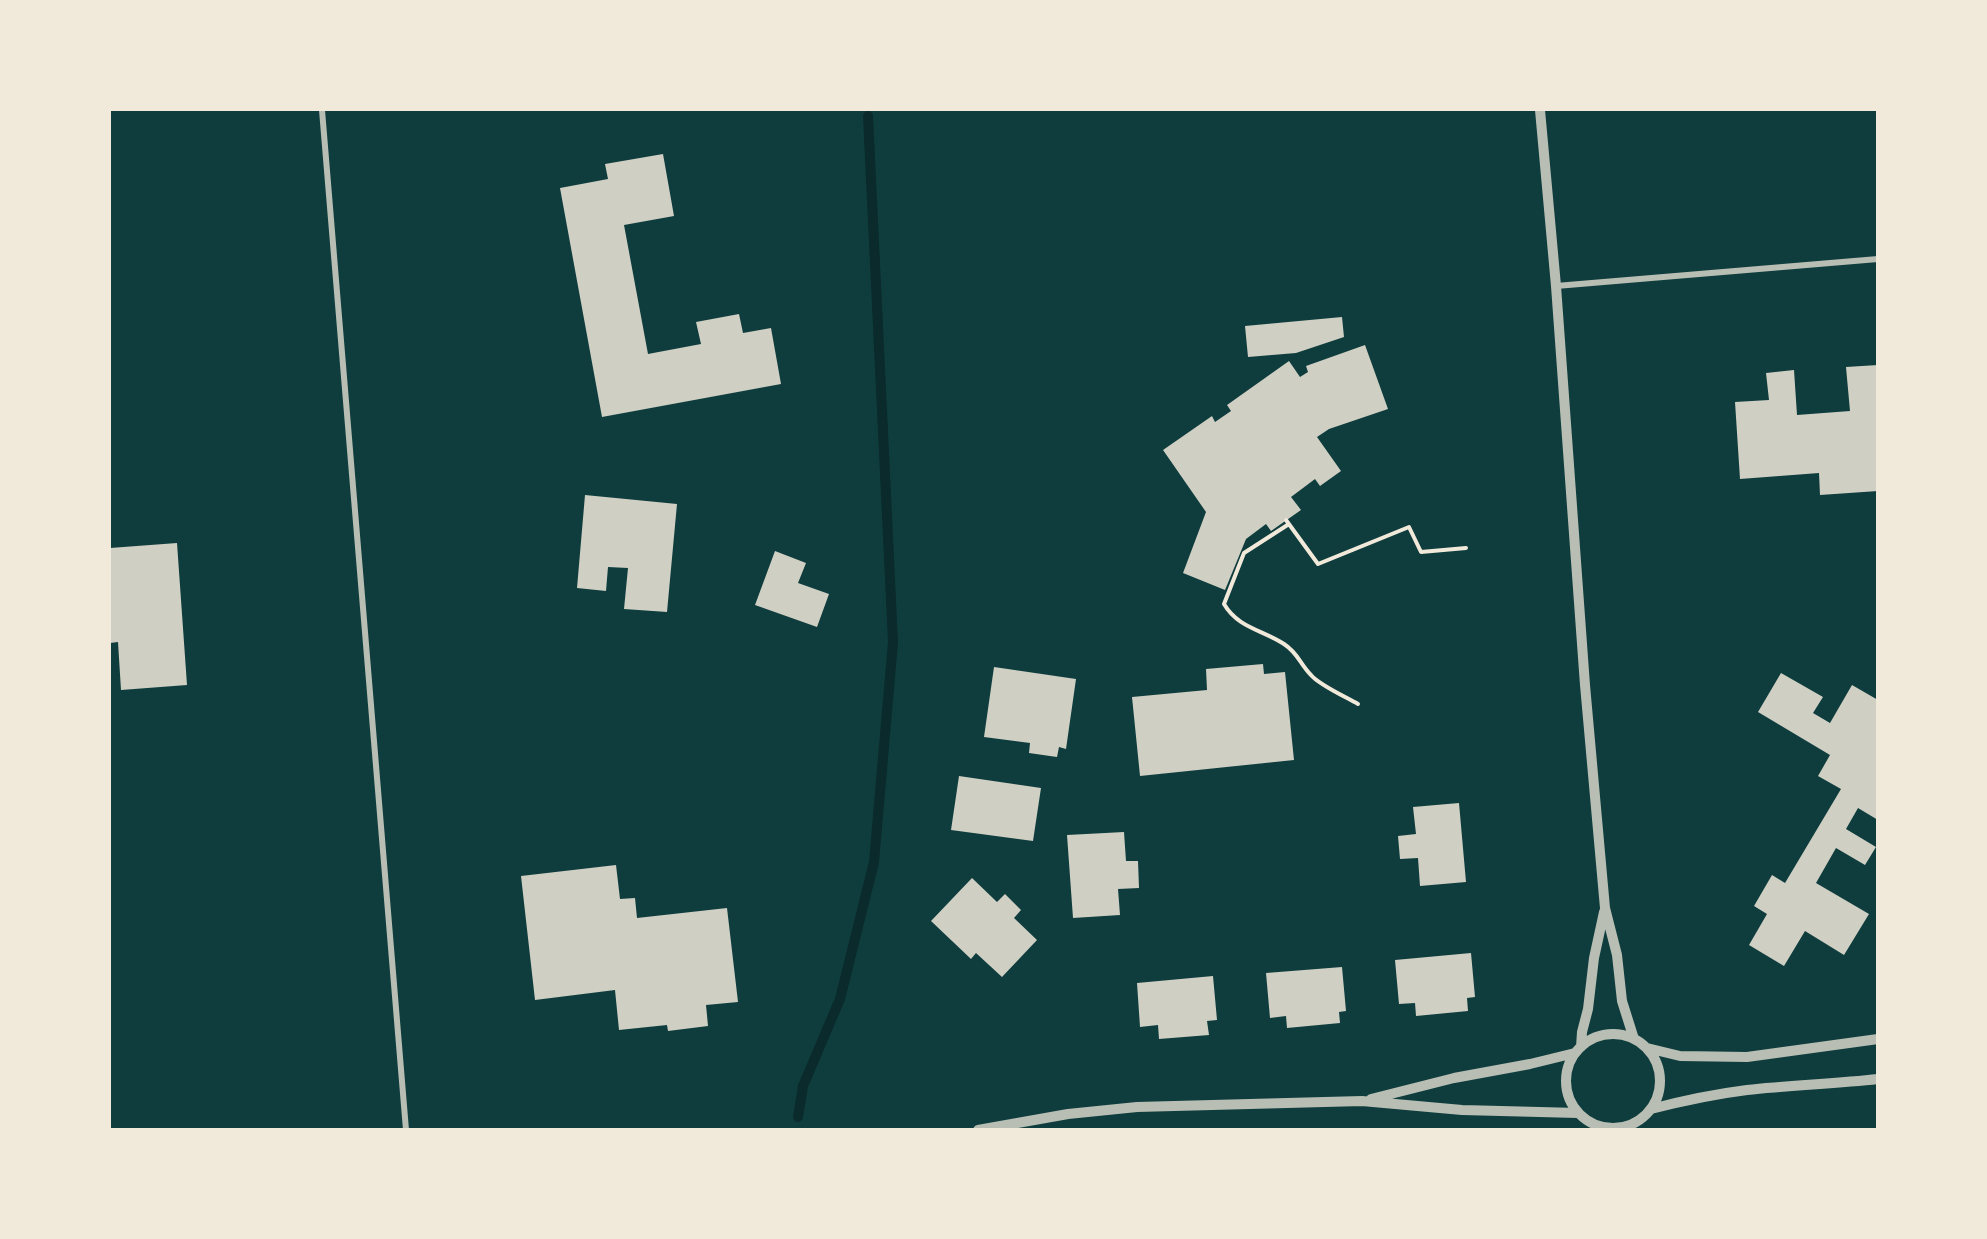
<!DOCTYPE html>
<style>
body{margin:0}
#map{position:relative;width:1987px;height:1239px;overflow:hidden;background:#0f3d3e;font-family:"Alegreya Sans",sans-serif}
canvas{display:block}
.frame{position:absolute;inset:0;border:111px solid #f1e9da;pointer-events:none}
</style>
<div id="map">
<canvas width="1987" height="1239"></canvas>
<div class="frame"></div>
</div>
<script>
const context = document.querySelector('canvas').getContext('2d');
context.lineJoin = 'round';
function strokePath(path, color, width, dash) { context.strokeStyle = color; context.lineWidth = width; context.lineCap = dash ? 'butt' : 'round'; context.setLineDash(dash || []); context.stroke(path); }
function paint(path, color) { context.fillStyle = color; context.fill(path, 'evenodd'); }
strokePath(new Path2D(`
 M 798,1117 L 803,1086 L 840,999 L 874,862 L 893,642 L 868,116`), '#0a2a2b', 10);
paint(new Path2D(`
 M 663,154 L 674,216 L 624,225 L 648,354 L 701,344 L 696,322 L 739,314 L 743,333 L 771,328 L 781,384 L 602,417 L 560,188 L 608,179 L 605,164 Z
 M 1342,317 L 1344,337 L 1296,353 L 1248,357 L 1245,326 Z
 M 1365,345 L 1388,409 L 1329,429 L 1317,437 L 1341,471 L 1320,486 L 1315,479 L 1291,497 L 1301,510 L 1271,531 L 1266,524 L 1246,539 L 1225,590 L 1183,573 L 1206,512 L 1163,450 L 1212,416 L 1215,422 L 1231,411 L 1227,405 L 1289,361 L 1300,377 L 1308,372 L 1306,366 Z
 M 1878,365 L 1878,433 L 1876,433 L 1878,491 L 1820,495 L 1819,473 L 1740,479 L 1735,402 L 1769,400 L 1766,373 L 1794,370 L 1797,415 L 1850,411 L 1846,367 Z
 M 585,495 L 677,504 L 667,612 L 624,609 L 628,568 L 608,567 L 606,591 L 577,588 Z
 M 177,543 L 187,685 L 121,690 L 118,642 L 110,643 L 110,548 Z
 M 775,551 L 806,563 L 798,583 L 829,594 L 817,627 L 755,605 Z
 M 1263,664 L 1264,674 L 1285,672 L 1294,760 L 1140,776 L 1132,697 L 1207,690 L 1206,669 Z
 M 994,667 L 1076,679 L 1066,749 L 1059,747 L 1057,757 L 1029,753 L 1030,743 L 984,737 Z
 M 1781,673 L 1823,697 L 1813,713 L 1830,723 L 1852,685 L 1878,700 L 1878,820 L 1858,808 L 1846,829 L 1876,847 L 1865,865 L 1836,848 L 1816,883 L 1869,914 L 1844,955 L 1805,931 L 1784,966 L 1749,945 L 1767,914 L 1754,906 L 1772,875 L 1785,883 L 1841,789 L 1818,776 L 1830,755 L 1758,712 Z
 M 959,776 L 1041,788 L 1033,841 L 951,830 Z
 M 1459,803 L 1466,882 L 1420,886 L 1418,858 L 1400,859 L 1398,836 L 1416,834 L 1413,807 Z
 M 1124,832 L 1126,861 L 1138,861 L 1139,888 L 1118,889 L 1120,915 L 1073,918 L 1067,835 Z
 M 616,865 L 620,899 L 635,898 L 637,918 L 727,908 L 738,1002 L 706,1005 L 708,1026 L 668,1031 L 667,1025 L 619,1030 L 615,990 L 535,1000 L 521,876 Z
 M 972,878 L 997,902 L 1005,894 L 1021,910 L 1014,918 L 1037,940 L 1002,977 L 976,953 L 971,959 L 931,921 Z
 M 1471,953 L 1475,997 L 1467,998 L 1468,1011 L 1416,1016 L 1415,1003 L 1399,1004 L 1395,960 Z
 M 1342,967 L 1346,1011 L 1339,1012 L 1340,1023 L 1287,1028 L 1286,1016 L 1270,1018 L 1266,973 Z
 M 1213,976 L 1217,1020 L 1207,1021 L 1209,1035 L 1159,1039 L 1158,1025 L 1140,1027 L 1137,983 Z`), '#cfcfc3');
strokePath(new Path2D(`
 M 1286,520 L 1318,564 L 1409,527 L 1421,552 L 1466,548
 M 1289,524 L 1244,553 L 1224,604 C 1238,628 1263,630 1284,644 C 1298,653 1300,664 1311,675 C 1319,685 1346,697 1358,704`), '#f1e9da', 4);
strokePath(new Path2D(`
 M 322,110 L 406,1130
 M 1556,286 L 1878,259`), '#b8beb3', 6);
strokePath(new Path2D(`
 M 1540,110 L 1556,286 L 1585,685 L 1605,908 L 1617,955 L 1622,1001 L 1634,1039
 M1566 1081a47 47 0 1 1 94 0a47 47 0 1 1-94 0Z
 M 1581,1047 L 1582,1032 L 1588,1009 L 1594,958 L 1604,912
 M 1647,1048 L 1680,1056 L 1747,1057 L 1878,1039
 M 1371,1099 L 1454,1078 L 1530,1064 L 1575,1053
 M 1651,1109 C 1682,1101 1715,1094 1747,1090 C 1790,1085 1834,1084 1878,1079
 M 978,1130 L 1068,1114 L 1137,1107 L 1362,1101 L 1462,1110 L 1578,1113`), '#b8beb3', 10);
</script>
